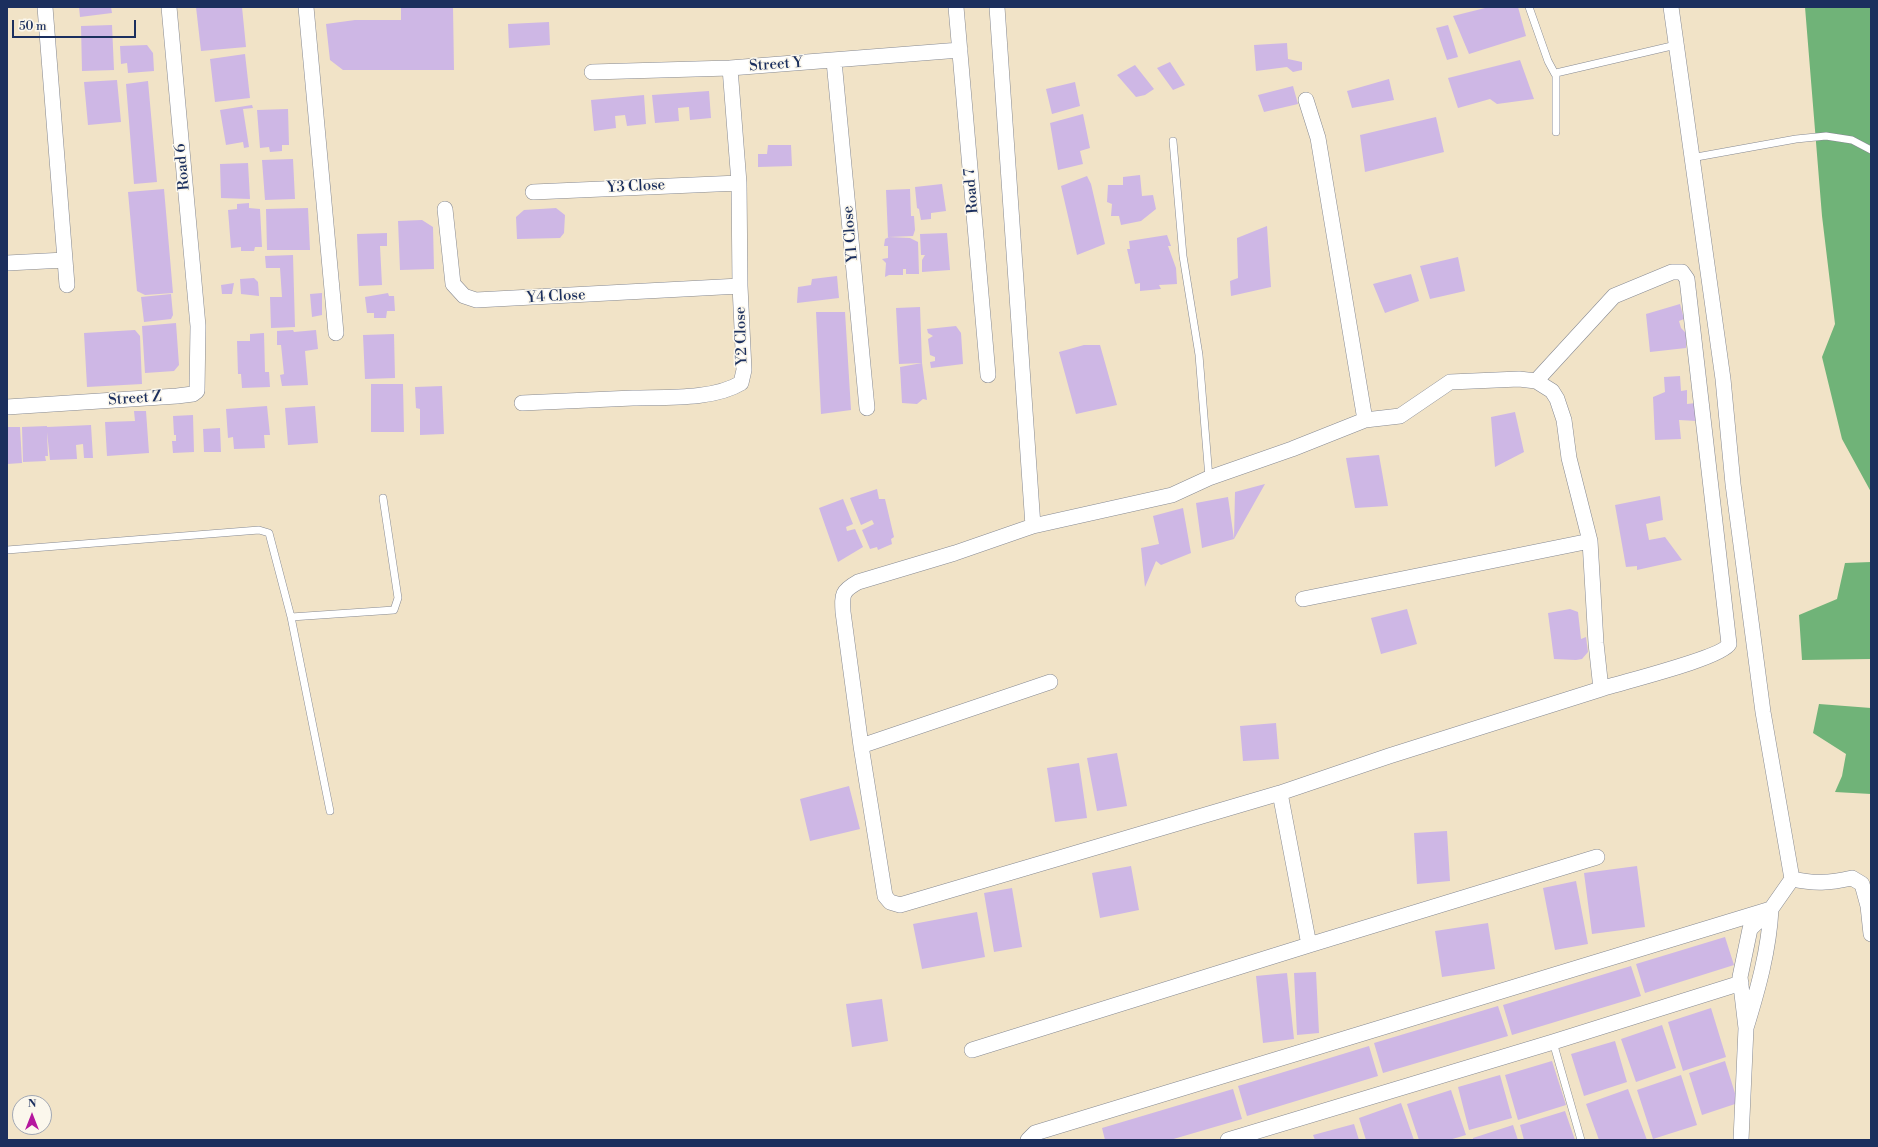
<!DOCTYPE html>
<style>
body{margin:0}
#map{position:relative;width:1878px;height:1147px;overflow:hidden;background:#f1e3c7;font-family:"Libre Bodoni",serif}
canvas{display:block}
.frame{position:absolute;inset:0;border:8px solid #1b2f5e;pointer-events:none}
.north{position:absolute;left:12px;top:1095px;width:40px;height:40px;box-sizing:border-box;background:#fbf7ec;border:1px solid #a1a7b3;border-radius:50%;rotate:0deg;font-size:11px;font-weight:700;line-height:16px;text-align:center;color:#1b2f5e}
.north::after{content:'';display:block;margin:auto;width:14px;height:18px;background:#b5179e;clip-path:polygon(50% 0,100% 100%,50% 72%,0 100%)}
.scale{position:absolute;left:12px;top:20px;width:124px;height:18px;box-sizing:border-box;border:2px solid #1b2f5e;border-top:0;padding-left:5px;font-size:12px;line-height:14px;white-space:nowrap;color:#1b2f5e;-webkit-text-stroke:3px #fbf7ec;paint-order:stroke}
</style>
<div id="map">
<canvas width="1878" height="1147"></canvas>
<div class="frame"></div>
<div class="north">N</div>
<div class="scale">50 m</div>
</div>
<script>
const context = document.querySelector('canvas').getContext('2d');
context.lineJoin = 'round';
function paint(path, color) { context.fillStyle = color; context.fill(path, 'evenodd'); }
function strokePath(path, color, width, dash) { context.strokeStyle = color; context.lineWidth = width; context.lineCap = dash ? 'butt' : 'round'; context.setLineDash(dash || []); context.stroke(path); }
function drawText(font, color, halo, rows, align = 'center') {
  context.font = font + ' "Libre Bodoni",serif'; context.lineWidth = 3; context.setLineDash([]); context.textBaseline = 'middle'; context.strokeStyle = halo; context.fillStyle = color; for (const [text, x, y, turn = 0] of rows) {
    context.save(); context.translate(x, y); context.rotate((+turn || 0) * Math.PI / 180); context.textAlign = isNaN(turn) ? turn : align; if (halo) context.strokeText(text, 0, 0); context.fillText(text, 0, 0); context.restore();
  }
}
paint(new Path2D(`
 M 1805,7 L 1871,7 L 1871,492 L 1842,439 L 1822,357 L 1835,324 L 1822,216 Z
 M 1871,562 L 1871,659 L 1802,660 L 1799,615 L 1837,599 L 1845,563 Z
 M 1819,704 L 1871,708 L 1871,794 L 1835,792 L 1842,776 L 1846,754 L 1813,733 Z`), '#70b378');
paint(new Path2D(`
 M 79,7 L 111,7 L 112,13 L 80,17 Z
 M 196,7 L 242,7 L 246,47 L 201,51 Z
 M 401,7 L 453,7 L 454,70 L 343,70 L 330,60 L 326,24 L 355,20 L 401,20 Z
 M 1489,7 L 1518,7 L 1526,36 L 1469,54 L 1453,16 Z
 M 549,22 L 550,45 L 509,48 L 508,24 Z
 M 112,25 L 114,70 L 82,71 L 81,26 Z
 M 1448,25 L 1458,57 L 1447,60 L 1436,28 Z
 M 1287,43 L 1288,59 L 1302,62 L 1302,70 L 1293,72 L 1287,67 L 1256,71 L 1254,45 Z
 M 147,45 L 153,53 L 154,71 L 128,73 L 127,63 L 121,64 L 120,46 Z
 M 245,54 L 250,98 L 215,102 L 210,59 Z
 M 1520,60 L 1534,99 L 1497,104 L 1490,99 L 1458,108 L 1448,78 Z
 M 1170,62 L 1185,85 L 1173,90 L 1157,68 Z
 M 1135,65 L 1154,89 L 1145,95 L 1136,97 L 1117,75 Z
 M 1389,79 L 1394,100 L 1352,108 L 1347,91 Z
 M 117,80 L 121,122 L 88,125 L 84,82 Z
 M 148,81 L 157,182 L 134,184 L 126,84 Z
 M 1075,82 L 1080,106 L 1052,114 L 1046,89 Z
 M 1293,86 L 1298,104 L 1264,112 L 1258,95 Z
 M 709,91 L 711,118 L 690,120 L 689,107 L 678,108 L 679,121 L 655,123 L 652,95 Z
 M 644,95 L 646,124 L 627,126 L 625,115 L 615,116 L 616,128 L 594,131 L 591,100 Z
 M 252,105 L 253,108 L 243,109 L 249,147 L 244,148 L 243,142 L 226,145 L 220,110 Z
 M 288,109 L 289,145 L 282,145 L 282,151 L 270,152 L 269,147 L 260,148 L 257,110 Z
 M 1083,114 L 1090,148 L 1080,151 L 1083,164 L 1058,170 L 1050,123 Z
 M 1436,117 L 1444,152 L 1365,172 L 1360,135 Z
 M 768,145 L 791,145 L 792,166 L 758,167 L 758,154 L 767,154 Z
 M 293,159 L 295,199 L 265,200 L 262,160 Z
 M 248,163 L 250,199 L 221,198 L 220,164 Z
 M 1140,175 L 1142,196 L 1153,195 L 1156,209 L 1141,221 L 1121,225 L 1119,216 L 1111,216 L 1112,204 L 1107,202 L 1108,185 L 1123,185 L 1123,177 Z
 M 1087,176 L 1091,184 L 1105,244 L 1077,255 L 1061,186 Z
 M 942,184 L 946,211 L 931,213 L 931,219 L 921,220 L 919,209 L 917,208 L 915,187 Z
 M 164,189 L 173,293 L 145,295 L 137,291 L 128,192 Z
 M 910,189 L 911,216 L 914,216 L 915,230 L 913,236 L 888,237 L 886,190 Z
 M 249,203 L 249,208 L 260,209 L 262,247 L 255,247 L 254,251 L 241,251 L 241,247 L 231,248 L 228,210 L 237,209 L 237,204 Z
 M 308,208 L 310,250 L 267,250 L 266,209 Z
 M 556,208 L 565,215 L 564,233 L 560,238 L 517,239 L 516,217 L 524,210 Z
 M 422,220 L 433,227 L 434,269 L 400,270 L 398,221 Z
 M 1267,226 L 1271,287 L 1231,296 L 1230,281 L 1238,278 L 1237,238 Z
 M 387,233 L 387,246 L 380,246 L 382,285 L 359,286 L 357,234 Z
 M 947,233 L 950,270 L 922,272 L 922,260 L 925,255 L 921,255 L 920,234 Z
 M 1167,235 L 1171,246 L 1168,246 L 1176,268 L 1177,284 L 1159,285 L 1161,289 L 1140,291 L 1140,283 L 1135,284 L 1127,249 L 1130,249 L 1129,241 Z
 M 889,237 L 910,238 L 918,242 L 919,274 L 906,274 L 906,269 L 903,269 L 903,275 L 889,275 L 885,277 L 886,263 L 882,259 L 888,258 L 888,246 L 884,246 L 885,239 Z
 M 293,255 L 295,327 L 271,328 L 270,297 L 282,297 L 280,268 L 266,268 L 265,256 Z
 M 1458,257 L 1465,291 L 1430,299 L 1420,266 Z
 M 1411,274 L 1419,301 L 1385,313 L 1373,284 Z
 M 837,276 L 839,298 L 797,303 L 798,287 L 811,285 L 812,279 Z
 M 254,278 L 258,282 L 259,296 L 241,294 L 240,279 Z
 M 234,283 L 232,294 L 222,294 L 221,285 Z
 M 322,293 L 322,315 L 312,317 L 310,294 Z
 M 388,293 L 389,296 L 394,296 L 395,311 L 387,311 L 386,318 L 374,318 L 374,313 L 367,313 L 365,297 Z
 M 171,294 L 173,315 L 171,319 L 144,322 L 141,297 Z
 M 1680,304 L 1684,319 L 1679,321 L 1681,328 L 1686,333 L 1686,348 L 1650,352 L 1646,314 Z
 M 920,307 L 922,363 L 899,364 L 896,308 Z
 M 816,312 L 845,312 L 851,410 L 821,414 Z
 M 176,323 L 179,365 L 174,371 L 145,373 L 142,326 Z
 M 956,326 L 961,333 L 963,364 L 931,368 L 930,362 L 935,361 L 935,357 L 930,355 L 928,339 L 933,336 L 928,333 L 927,329 Z
 M 135,330 L 140,336 L 142,384 L 87,387 L 84,333 Z
 M 293,330 L 294,332 L 316,330 L 318,349 L 305,351 L 308,385 L 282,386 L 280,375 L 284,374 L 281,345 L 277,345 L 277,331 Z
 M 264,333 L 265,372 L 269,372 L 270,387 L 242,388 L 241,374 L 238,374 L 237,341 L 250,341 L 250,334 Z
 M 394,334 L 395,378 L 365,379 L 363,335 Z
 M 1084,345 L 1100,345 L 1117,405 L 1076,414 L 1059,352 Z
 M 922,363 L 927,400 L 923,399 L 917,404 L 902,403 L 900,367 Z
 M 1680,376 L 1681,391 L 1687,390 L 1687,404 L 1696,403 L 1697,421 L 1679,420 L 1681,439 L 1655,440 L 1653,397 L 1665,392 L 1664,377 Z
 M 371,384 L 403,384 L 404,432 L 371,432 Z
 M 442,386 L 444,434 L 420,435 L 420,409 L 416,408 L 415,387 Z
 M 267,406 L 270,435 L 264,435 L 265,448 L 234,449 L 233,437 L 228,438 L 226,409 Z
 M 315,406 L 318,443 L 288,445 L 285,408 Z
 M 134,411 L 146,411 L 149,453 L 107,456 L 105,422 L 135,421 Z
 M 1515,412 L 1524,452 L 1495,467 L 1491,417 Z
 M 193,415 L 194,452 L 173,453 L 172,441 L 176,441 L 176,435 L 174,435 L 173,416 Z
 M 91,425 L 93,458 L 84,458 L 83,444 L 76,445 L 77,459 L 50,460 L 47,432 L 48,456 L 45,456 L 46,461 L 23,462 L 22,427 L 47,426 L 47,427 Z
 M 7,427 L 20,427 L 22,463 L 7,464 Z
 M 220,428 L 221,452 L 204,452 L 203,429 Z
 M 1379,455 L 1388,506 L 1355,508 L 1346,458 Z
 M 1265,484 L 1234,539 L 1235,492 Z
 M 877,489 L 879,499 L 885,499 L 894,537 L 891,539 L 892,544 L 878,550 L 877,547 L 870,549 L 862,530 L 874,524 L 872,520 L 861,525 L 850,498 Z
 M 1660,496 L 1663,520 L 1646,524 L 1649,540 L 1665,537 L 1682,560 L 1637,570 L 1637,566 L 1626,567 L 1615,505 Z
 M 1228,497 L 1234,539 L 1202,548 L 1196,503 Z
 M 843,499 L 853,524 L 846,527 L 847,531 L 855,529 L 863,547 L 838,562 L 819,508 Z
 M 1183,508 L 1191,553 L 1161,565 L 1156,561 L 1145,587 L 1141,548 L 1159,544 L 1153,516 Z
 M 1407,609 L 1417,644 L 1381,654 L 1371,618 Z
 M 1570,609 L 1578,612 L 1581,639 L 1586,637 L 1588,652 L 1582,659 L 1576,660 L 1554,659 L 1548,613 Z
 M 1276,723 L 1279,759 L 1243,761 L 1240,726 Z
 M 1117,753 L 1127,806 L 1097,811 L 1087,758 Z
 M 1079,763 L 1087,818 L 1055,822 L 1047,768 Z
 M 849,786 L 860,829 L 810,841 L 800,799 Z
 M 1447,831 L 1450,881 L 1417,884 L 1414,833 Z
 M 1131,866 L 1139,910 L 1100,918 L 1092,873 Z
 M 1637,866 L 1645,927 L 1592,934 L 1584,873 Z
 M 1576,881 L 1588,944 L 1555,950 L 1543,888 Z
 M 1012,888 L 1022,947 L 994,952 L 984,893 Z
 M 977,912 L 985,957 L 922,969 L 913,924 Z
 M 1488,923 L 1495,969 L 1442,977 L 1435,931 Z
 M 1725,937 L 1734,965 L 1645,993 L 1636,964 Z
 M 1631,966 L 1641,996 L 1512,1035 L 1503,1005 Z
 M 1316,972 L 1319,1033 L 1297,1035 L 1294,973 Z
 M 1287,973 L 1294,1039 L 1263,1043 L 1256,976 Z
 M 882,999 L 888,1041 L 852,1047 L 846,1004 Z
 M 1498,1006 L 1508,1036 L 1383,1073 L 1374,1043 Z
 M 1711,1008 L 1726,1057 L 1683,1071 L 1668,1022 Z
 M 1662,1025 L 1676,1068 L 1636,1082 L 1621,1039 Z
 M 1615,1041 L 1627,1082 L 1584,1096 L 1571,1054 Z
 M 1369,1046 L 1378,1076 L 1247,1116 L 1238,1086 Z
 M 1552,1061 L 1566,1105 L 1518,1120 L 1505,1075 Z
 M 1725,1061 L 1738,1103 L 1702,1115 L 1689,1073 Z
 M 1500,1075 L 1512,1118 L 1469,1130 L 1458,1087 Z
 M 1681,1075 L 1697,1125 L 1653,1139 L 1637,1090 Z
 M 1233,1089 L 1242,1119 L 1170,1140 L 1105,1140 L 1102,1128 Z
 M 1628,1089 L 1647,1140 L 1599,1140 L 1586,1104 Z
 M 1451,1090 L 1466,1135 L 1449,1140 L 1419,1140 L 1407,1104 Z
 M 1401,1103 L 1414,1140 L 1366,1140 L 1359,1118 Z
 M 1565,1111 L 1575,1140 L 1524,1140 L 1520,1125 Z
 M 1354,1124 L 1359,1140 L 1315,1140 L 1313,1135 Z
 M 1513,1125 L 1518,1140 L 1473,1140 L 1473,1138 Z`), '#ceb7e5');
const lane = new Path2D(`
 M 1529,7 L 1548,61 L 1555,74
 M 1556,132 L 1556,73 L 1676,45
 M 1173,141 L 1183,256 L 1199,355 L 1209,478
 M 1691,158 L 1796,139 L 1826,136 L 1852,140 L 1871,150
 M 7,550 L 259,530 L 269,533 L 291,617 L 330,811
 M 291,617 L 394,610 L 398,598 L 383,498
 M 1553,1042 L 1581,1140`);
const street = new Path2D(`
 M 45,7 L 67,285
 M 306,7 L 336,333
 M 956,7 L 988,375
 M 997,7 L 1033,526 L 1172,495 L 1209,478 L 1292,449 L 1365,420 L 1400,416 L 1450,382 L 1519,379 L 1536,381 L 1552,391 L 1557,399 L 1564,420 L 1569,458 L 1590,541 L 1596,643 L 1601,689 L 1389,756 L 1280,793 L 900,905 L 890,902 L 885,896 L 861,746 L 843,612 C 842,594 842,591 858,582 L 955,553 L 1033,526
 M 834,61 L 867,408
 M 592,72 L 730,68 L 960,50
 M 1306,100 L 1318,138 L 1365,420
 M 533,192 L 739,183
 M 445,209 L 453,284 L 464,296 L 476,300 L 740,286
 M 7,263 L 65,260
 M 1536,381 L 1614,296 L 1672,272 L 1682,272 L 1687,279 L 1729,644 C 1722,658 1622,682 1601,689
 M 522,403 C 559,401 596,400 633,398 C 666,397 713,400 741,383 L 744,370 L 740,286 L 739,183 L 730,68
 M 7,407 L 177,396 L 193,394 L 197,391 L 198,326 L 169,7
 M 1303,599 L 1590,541
 M 861,746 L 1050,682
 M 1280,793 L 1309,945 L 1597,857
 M 1792,879 C 1815,884 1829,883 1852,878 L 1862,884 L 1868,906 L 1871,934
 M 972,1050 L 1309,945
 M 1028,1140 L 1035,1133 L 1771,909 L 1792,879 L 1763,712 L 1733,484 L 1723,379 L 1671,7
 M 1228,1140 L 1553,1042 L 1741,983
 M 1741,1140 L 1746,1028 L 1740,977 L 1750,929 L 1771,909 C 1769,950 1758,989 1746,1028`);
strokePath(lane, '#868992', 8);
strokePath(street, '#868992', 16);
strokePath(lane, '#fff', 7);
strokePath(street, '#fff', 15);
drawText('15px', '#1b2f5e', '#fbf7ec', [
 ["Street Y",776,65,-4],
 ["Road 6",183,167,-95],
 ["Y3 Close",636,187,-3],
 ["Road 7",972,191,-95],
 ["Y1 Close",851,234,-95],
 ["Y4 Close",556,297,-3],
 ["Y2 Close",742,336,-92],
 ["Street Z",135,399,-4]
]);
</script>
